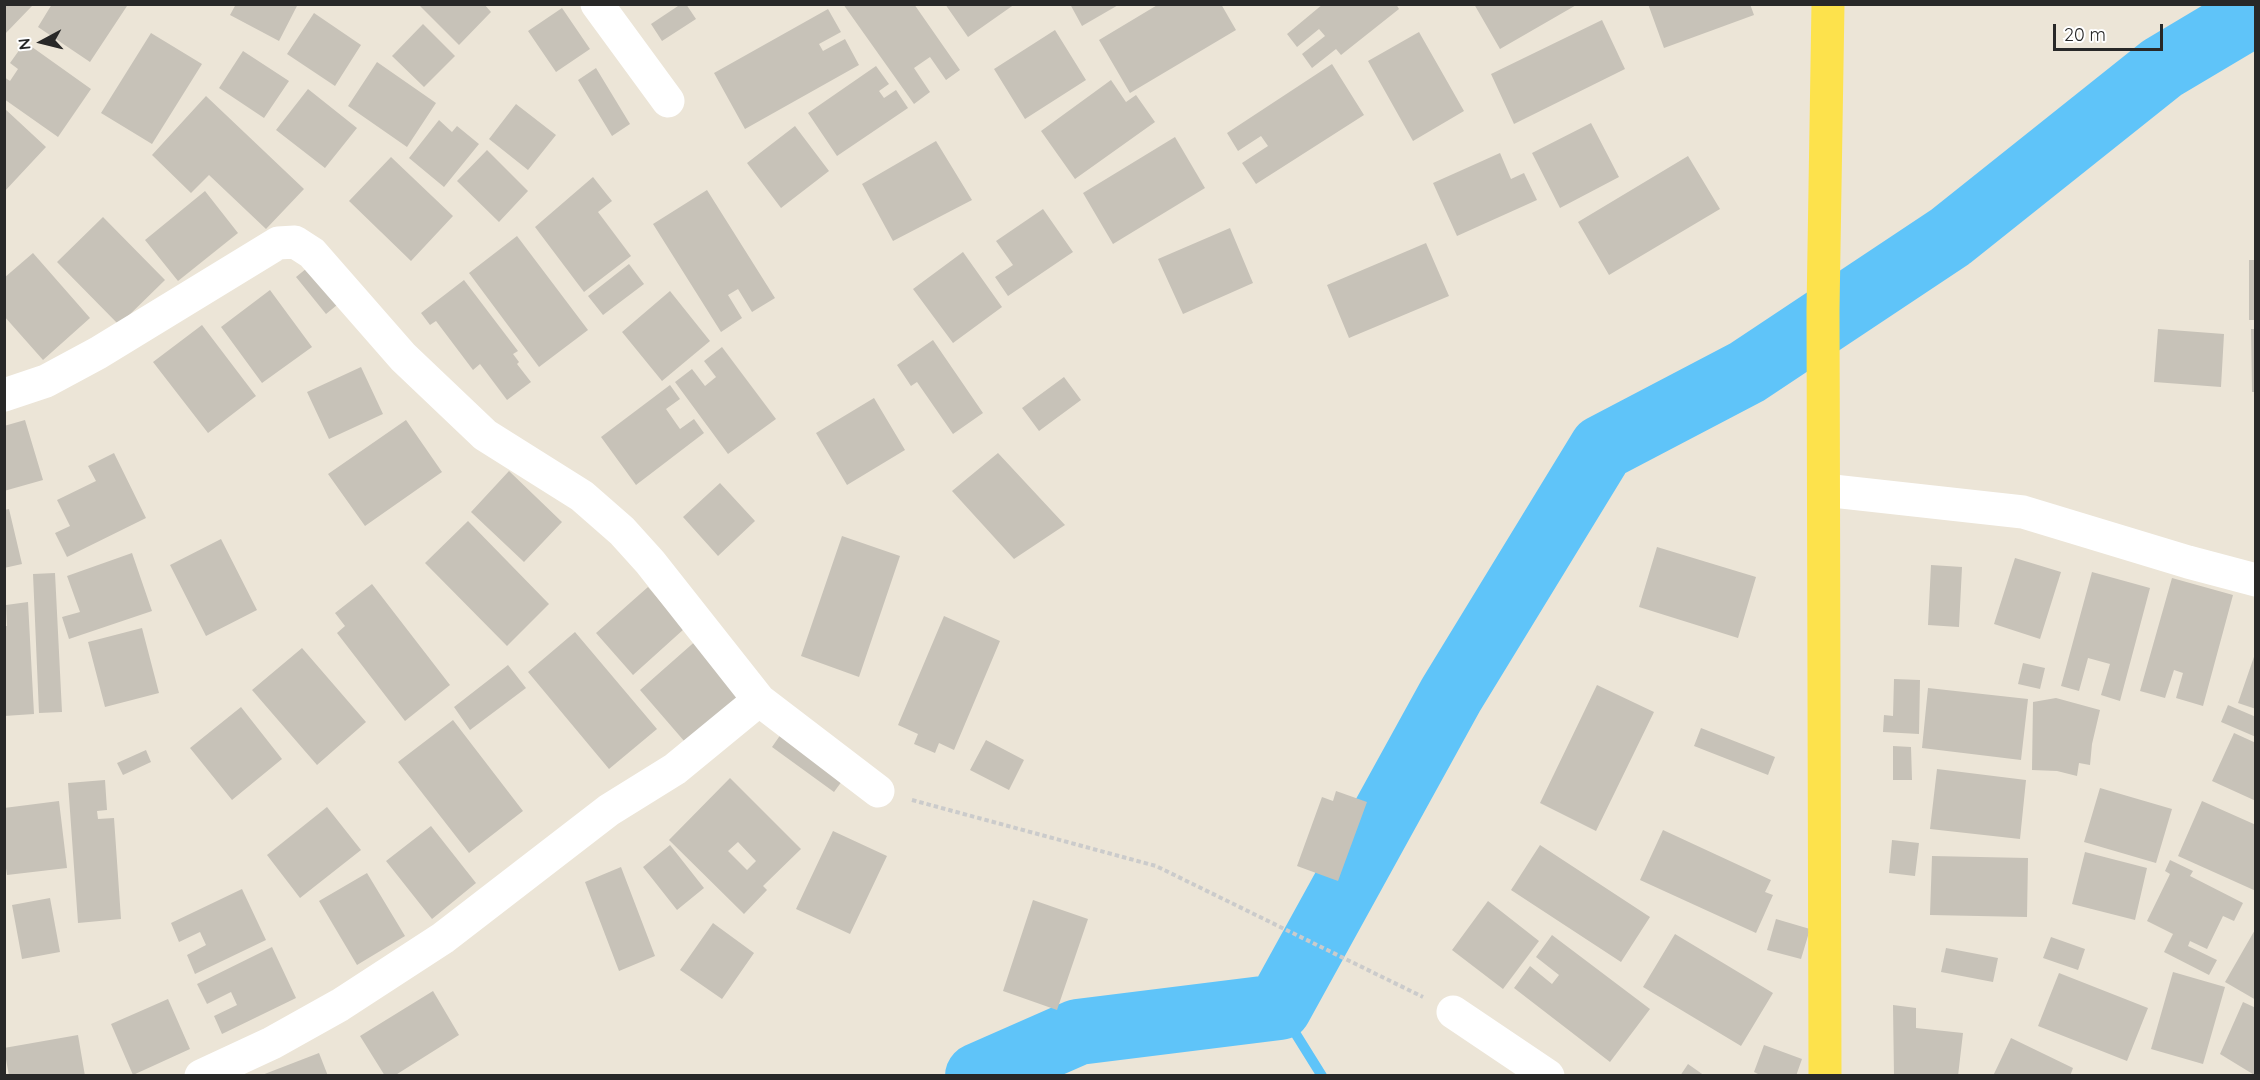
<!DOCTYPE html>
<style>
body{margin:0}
#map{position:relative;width:2260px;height:1080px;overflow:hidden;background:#ece5d7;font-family:Quicksand,sans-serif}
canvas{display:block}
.frame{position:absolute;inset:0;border:6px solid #282828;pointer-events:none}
.north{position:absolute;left:12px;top:12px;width:60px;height:60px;-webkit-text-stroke:4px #fff;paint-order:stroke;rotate:263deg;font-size:16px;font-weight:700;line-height:24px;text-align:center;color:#282828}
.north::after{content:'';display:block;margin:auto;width:21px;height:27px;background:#282828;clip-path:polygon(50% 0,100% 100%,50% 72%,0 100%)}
.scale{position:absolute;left:2053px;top:24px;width:110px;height:27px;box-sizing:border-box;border:3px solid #282828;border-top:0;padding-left:8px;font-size:18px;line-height:21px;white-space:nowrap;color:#282828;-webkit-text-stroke:4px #fff;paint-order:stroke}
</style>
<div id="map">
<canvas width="2260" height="1080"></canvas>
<div class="frame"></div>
<div class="north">N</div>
<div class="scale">20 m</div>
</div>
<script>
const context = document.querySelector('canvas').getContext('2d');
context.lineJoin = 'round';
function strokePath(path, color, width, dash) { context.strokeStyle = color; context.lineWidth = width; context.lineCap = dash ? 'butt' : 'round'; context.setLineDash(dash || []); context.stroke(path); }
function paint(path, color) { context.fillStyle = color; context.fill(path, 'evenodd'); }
strokePath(new Path2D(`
 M 1279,1007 L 1322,1076`), '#5fc4f9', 10);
strokePath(new Path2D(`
 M 978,1076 L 1078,1032 L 1279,1007 L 1451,695 L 1602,448 L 1747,372 L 1950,237 L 2162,68 L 2256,12`), '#5fc4f9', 66);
paint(new Path2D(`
 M 4,4 L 30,4 L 32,6 L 4,35 Z
 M 52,4 L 125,4 L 127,6 L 90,62 L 38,27 Z
 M 236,4 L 298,4 L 279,41 L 230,15 Z
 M 418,4 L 484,4 L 491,12 L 459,45 Z
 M 681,4 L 686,4 L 696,19 L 662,41 L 651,24 Z
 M 843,4 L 914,4 L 960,70 L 946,80 L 930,57 L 914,68 L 930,92 L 914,104 Z
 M 945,4 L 1015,4 L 968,37 Z
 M 1070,4 L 1120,4 L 1082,26 Z
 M 1159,4 L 1221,4 L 1236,30 L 1130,93 L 1099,40 Z
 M 1323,4 L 1396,4 L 1399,9 L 1341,55 L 1336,49 L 1312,68 L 1302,54 L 1325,36 L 1319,29 L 1297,47 L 1287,34 Z
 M 1474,4 L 1578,4 L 1500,49 Z
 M 1648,4 L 1750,4 L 1754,15 L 1664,48 Z
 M 562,8 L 590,49 L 556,72 L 528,31 Z
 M 828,9 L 841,32 L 819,44 L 823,51 L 845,39 L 859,65 L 745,129 L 714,73 Z
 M 314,13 L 361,45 L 335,86 L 287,54 Z
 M 1602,20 L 1625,69 L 1514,124 L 1491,74 Z
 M 423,24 L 455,56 L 424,87 L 392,56 Z
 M 1055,30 L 1086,80 L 1025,119 L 994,69 Z
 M 1419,32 L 1464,111 L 1413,141 L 1368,61 Z
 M 151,33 L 202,64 L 152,144 L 101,113 Z
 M 25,42 L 91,89 L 58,137 L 4,99 L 4,77 L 10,81 L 18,69 L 10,63 Z
 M 243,51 L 289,81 L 264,118 L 219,88 Z
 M 377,62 L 436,103 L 407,147 L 348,106 Z
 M 1332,64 L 1364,115 L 1256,184 L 1242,163 L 1268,146 L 1261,136 L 1238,151 L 1227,133 Z
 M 876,66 L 889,84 L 879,91 L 884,98 L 896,90 L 908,108 L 837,156 L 808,113 Z
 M 596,68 L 630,124 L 612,136 L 578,80 Z
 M 1111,80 L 1126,102 L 1136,95 L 1155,122 L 1075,179 L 1041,131 Z
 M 308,89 L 357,128 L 325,168 L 276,130 Z
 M 206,96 L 304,189 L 266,229 L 209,175 L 191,193 L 152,155 Z
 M 516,104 L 556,135 L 528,170 L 489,139 Z
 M 4,108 L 46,147 L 4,192 Z
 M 439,120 L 452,132 L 457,126 L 479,144 L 444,187 L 409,158 Z
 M 1591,123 L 1619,177 L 1560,208 L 1532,153 Z
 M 795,126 L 829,171 L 781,208 L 747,163 Z
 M 1175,137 L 1205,188 L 1113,244 L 1083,193 Z
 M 936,141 L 972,200 L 893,241 L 862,184 Z
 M 487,150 L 528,191 L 499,222 L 457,181 Z
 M 1500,153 L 1511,179 L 1524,173 L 1537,200 L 1457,236 L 1433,183 Z
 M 1688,156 L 1720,209 L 1609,275 L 1578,222 Z
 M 391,157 L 453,216 L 411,261 L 349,201 Z
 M 593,177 L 612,201 L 598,212 L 631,256 L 584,292 L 535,227 Z
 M 707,190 L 775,298 L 752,312 L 738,289 L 728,295 L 742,318 L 721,332 L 653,224 Z
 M 205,191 L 238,233 L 178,281 L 145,240 Z
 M 1043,209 L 1073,252 L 1008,296 L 995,277 L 1013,265 L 996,241 Z
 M 103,217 L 165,280 L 119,325 L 57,262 Z
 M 1230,228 L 1253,283 L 1183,314 L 1158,259 Z
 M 517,236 L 588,330 L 539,367 L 469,273 Z
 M 1426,243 L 1449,296 L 1349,338 L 1327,285 Z
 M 963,252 L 1002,307 L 953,343 L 913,289 Z
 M 33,253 L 90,318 L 43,360 L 4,316 L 4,278 Z
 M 323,255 L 353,292 L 326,314 L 296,277 Z
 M 2249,260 L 2256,260 L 2256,320 L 2249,320 Z
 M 629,264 L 644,284 L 603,315 L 588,296 Z
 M 464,280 L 518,351 L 513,354 L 519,362 L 517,364 L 531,382 L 507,400 L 480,364 L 473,370 L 436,321 L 430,325 L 421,313 Z
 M 270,290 L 312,347 L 262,383 L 221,327 Z
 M 670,291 L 710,341 L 662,381 L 622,332 Z
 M 202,325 L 256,396 L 208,433 L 153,362 Z
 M 2158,329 L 2224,334 L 2221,387 L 2154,382 Z
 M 2251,329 L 2256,329 L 2256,392 L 2252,392 Z
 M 933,340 L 983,413 L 953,434 L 917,382 L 911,386 L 897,365 Z
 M 722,347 L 776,419 L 728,454 L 675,382 L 692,369 L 705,386 L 716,377 L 704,361 Z
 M 361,367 L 383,414 L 329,439 L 307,392 Z
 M 1064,377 L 1081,400 L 1039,431 L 1022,408 Z
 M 670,385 L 680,399 L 666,409 L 680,429 L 694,419 L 704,433 L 636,485 L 601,437 Z
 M 874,398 L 905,450 L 847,485 L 816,433 Z
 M 25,420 L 43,480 L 4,491 L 4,426 Z
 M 406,420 L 442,472 L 365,526 L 328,474 Z
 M 114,453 L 146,518 L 67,557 L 55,533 L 70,526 L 57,500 L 96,481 L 88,466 Z
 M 998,453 L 1065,525 L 1014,559 L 952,491 Z
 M 509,471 L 562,522 L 524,562 L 471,512 Z
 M 720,483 L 755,521 L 718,556 L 683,517 Z
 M 9,509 L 22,564 L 4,568 L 4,510 Z
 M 468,521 L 549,604 L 507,646 L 425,563 Z
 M 842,536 L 900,556 L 859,677 L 801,656 Z
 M 221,539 L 257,610 L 206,636 L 170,565 Z
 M 1657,547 L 1756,577 L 1738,638 L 1639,607 Z
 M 132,553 L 152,611 L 69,639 L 62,617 L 80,612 L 67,576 Z
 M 2015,558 L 2061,572 L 2040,639 L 1994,624 Z
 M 1931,565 L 1962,567 L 1959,627 L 1928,625 Z
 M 2092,572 L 2150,588 L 2120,701 L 2101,695 L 2110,664 L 2088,658 L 2079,691 L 2061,686 Z
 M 55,573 L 62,712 L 39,713 L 33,574 Z
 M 2172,578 L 2233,595 L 2203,706 L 2176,698 L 2183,673 L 2174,670 L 2165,698 L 2140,691 Z
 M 372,584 L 450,685 L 405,721 L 337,633 L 345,626 L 335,613 Z
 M 648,587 L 684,629 L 633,675 L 596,633 Z
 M 28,602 L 34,714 L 4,716 L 4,626 L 7,626 L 6,605 Z
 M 944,616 L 1000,641 L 954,750 L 939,743 L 935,753 L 914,744 L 918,734 L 898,725 Z
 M 142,628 L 159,693 L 105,707 L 88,642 Z
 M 575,632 L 657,729 L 609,769 L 528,672 Z
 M 699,638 L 750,697 L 691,749 L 640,690 Z
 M 302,648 L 366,722 L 317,765 L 252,690 Z
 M 2256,651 L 2256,709 L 2238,703 Z
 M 2023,663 L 2045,668 L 2040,689 L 2018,684 Z
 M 508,665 L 526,688 L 470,730 L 454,707 Z
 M 1894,679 L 1920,680 L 1919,734 L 1883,732 L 1884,715 L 1893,716 Z
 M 1597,685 L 1654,712 L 1596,831 L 1540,803 Z
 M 1928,688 L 2028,699 L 2021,760 L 1922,748 Z
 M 2056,698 L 2100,710 L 2092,744 L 2090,765 L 2079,763 L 2077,776 L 2057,771 L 2032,770 L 2033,702 Z
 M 2228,705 L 2256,717 L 2256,737 L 2221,722 Z
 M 241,707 L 282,759 L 232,800 L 190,748 Z
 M 453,720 L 523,811 L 469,853 L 398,762 Z
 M 790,721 L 853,766 L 834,792 L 772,747 Z
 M 1701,728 L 1775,757 L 1768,775 L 1694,746 Z
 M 2234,733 L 2256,743 L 2256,801 L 2212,781 Z
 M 986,740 L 1024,760 L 1009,790 L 970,770 Z
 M 1893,746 L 1911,747 L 1912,780 L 1893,780 Z
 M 146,750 L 151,762 L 123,775 L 117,763 Z
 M 1937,769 L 2026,780 L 2020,839 L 1930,829 Z
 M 730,778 L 801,849 L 763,886 L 767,890 L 744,914 L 669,840 ZM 738,842 L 756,861 L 747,870 L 728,851 Z
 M 105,780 L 107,810 L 97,811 L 98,819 L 114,818 L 121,919 L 78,923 L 68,783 Z
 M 2100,788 L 2172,809 L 2156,863 L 2084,842 Z
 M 1336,791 L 1367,802 L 1338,881 L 1297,866 L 1322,797 L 1333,801 Z
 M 59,801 L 67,868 L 7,875 L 4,855 L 4,808 Z
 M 2202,801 L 2256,825 L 2256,891 L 2178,856 Z
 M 327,807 L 361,850 L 300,898 L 267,855 Z
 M 431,826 L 476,883 L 432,919 L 386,861 Z
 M 1663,830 L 1771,880 L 1765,892 L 1773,895 L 1756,933 L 1640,880 Z
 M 833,831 L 887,856 L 850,934 L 796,909 Z
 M 1892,840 L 1919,843 L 1915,876 L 1889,873 Z
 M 670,845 L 704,888 L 677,910 L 643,867 Z
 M 1540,845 L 1650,917 L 1621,962 L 1511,890 Z
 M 2085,852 L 2147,868 L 2135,920 L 2072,904 Z
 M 1932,856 L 2028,858 L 2027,917 L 1930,915 Z
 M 2170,860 L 2193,871 L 2190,876 L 2243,903 L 2234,921 L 2223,916 L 2207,949 L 2190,941 L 2188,946 L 2217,960 L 2209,975 L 2164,952 L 2173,934 L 2147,921 L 2170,874 L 2165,871 Z
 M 621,867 L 655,956 L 619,971 L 585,882 Z
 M 367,873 L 405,936 L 357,965 L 319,901 Z
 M 242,889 L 266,940 L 195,974 L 187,955 L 206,945 L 200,932 L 179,942 L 171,923 Z
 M 50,898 L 60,952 L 22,959 L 12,905 Z
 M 1033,900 L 1088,919 L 1057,1010 L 1003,991 Z
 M 1488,901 L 1539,941 L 1503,989 L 1452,950 Z
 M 1776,919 L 1810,929 L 1801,959 L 1767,950 Z
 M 713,923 L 754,953 L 722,999 L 680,970 Z
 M 2256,928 L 2256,1000 L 2225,982 Z
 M 1675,934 L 1773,993 L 1741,1046 L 1643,987 Z
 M 1552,935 L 1650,1009 L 1610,1062 L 1514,988 L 1530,966 L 1552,984 L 1559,975 L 1536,957 Z
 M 2051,937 L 2085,949 L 2078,970 L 2043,958 Z
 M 272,947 L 296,998 L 222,1034 L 214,1016 L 237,1005 L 231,992 L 207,1004 L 197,984 Z
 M 1946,948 L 1998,958 L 1993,982 L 1941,972 Z
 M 2173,972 L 2225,987 L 2203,1064 L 2151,1049 Z
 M 2059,973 L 2148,1008 L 2127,1061 L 2038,1026 Z
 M 433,991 L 459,1035 L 394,1076 L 385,1076 L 360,1036 Z
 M 168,999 L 190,1049 L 133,1075 L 111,1024 Z
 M 2243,1002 L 2256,1008 L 2256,1076 L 2220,1054 Z
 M 1893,1005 L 1916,1008 L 1916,1028 L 1963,1033 L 1958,1076 L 1894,1076 Z
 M 78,1035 L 85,1076 L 9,1076 L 4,1048 Z
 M 2011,1038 L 2073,1068 L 2070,1076 L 1993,1076 Z
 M 1764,1045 L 1802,1059 L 1796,1076 L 1762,1076 L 1754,1072 Z
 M 319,1053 L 328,1076 L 262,1076 L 262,1075 Z
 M 1688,1064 L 1705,1076 L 1680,1076 Z`), '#c7c2b8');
strokePath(new Path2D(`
 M 912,800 L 1156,866 L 1423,997`), '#cbcbcb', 4, [4.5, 3]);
strokePath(new Path2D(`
 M 597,4 L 668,101
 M 4,395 L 46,381 L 98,353 L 278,243 L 295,242 L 312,253 L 403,357 L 485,435 L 582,496 L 622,531 L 650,562 L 759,700 L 878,791
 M 1824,490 L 2023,512 L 2188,562 L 2256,580
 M 1453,1012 L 1548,1076
 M 201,1076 L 272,1043 L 340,1005 L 443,938 L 609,810 L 675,769 L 759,700`), '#fff', 33);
strokePath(new Path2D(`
 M 1825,1076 L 1823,310 L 1828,4`), '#fde24c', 33);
</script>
